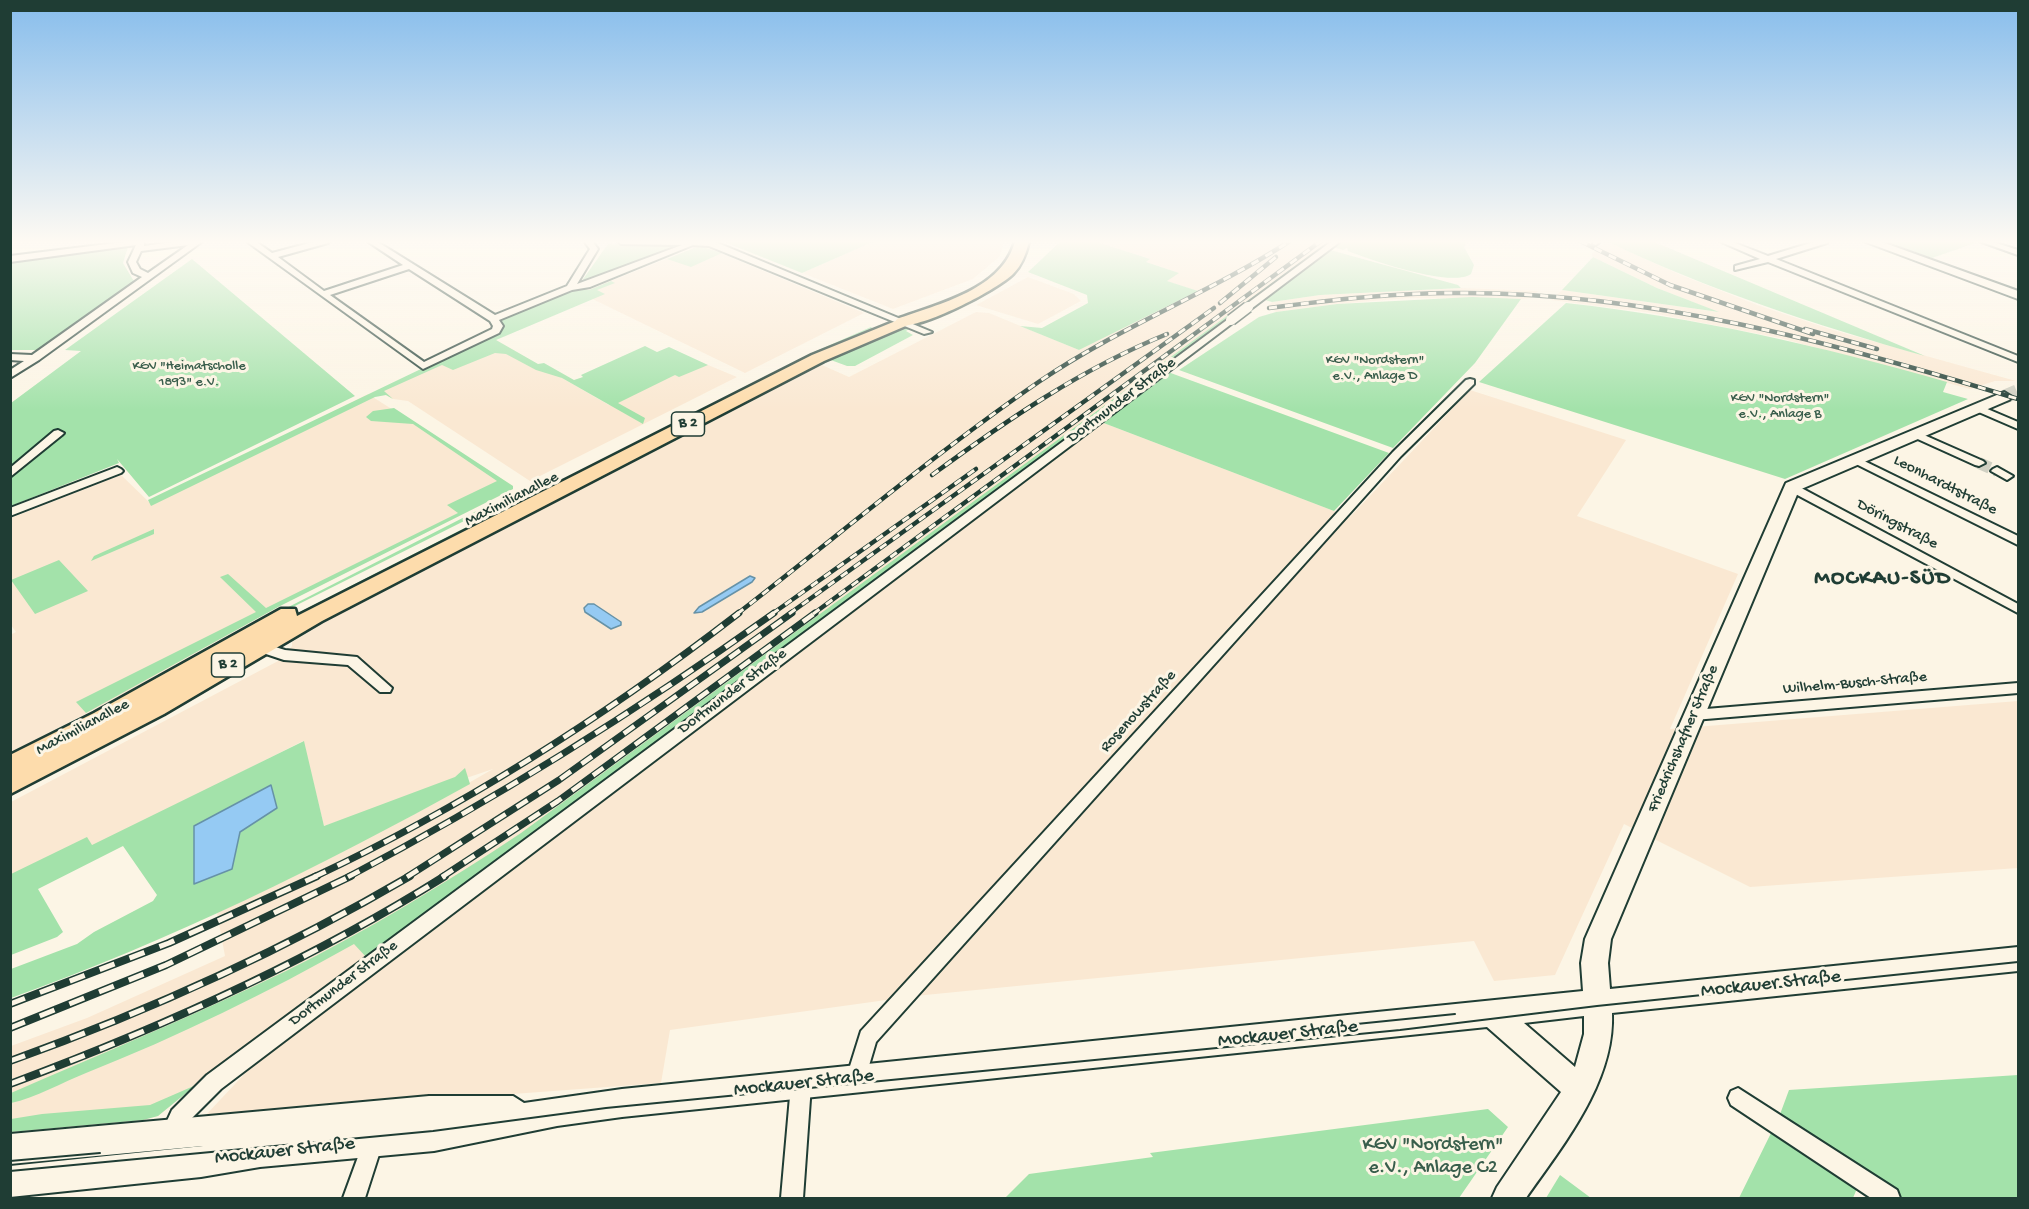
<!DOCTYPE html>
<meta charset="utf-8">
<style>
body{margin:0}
#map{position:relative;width:2029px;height:1209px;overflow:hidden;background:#fcf5e5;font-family:"Gochi Hand",sans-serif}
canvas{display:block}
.frame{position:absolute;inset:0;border:12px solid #1f3d34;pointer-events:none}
</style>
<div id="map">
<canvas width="2029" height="1209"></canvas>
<div class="frame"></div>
</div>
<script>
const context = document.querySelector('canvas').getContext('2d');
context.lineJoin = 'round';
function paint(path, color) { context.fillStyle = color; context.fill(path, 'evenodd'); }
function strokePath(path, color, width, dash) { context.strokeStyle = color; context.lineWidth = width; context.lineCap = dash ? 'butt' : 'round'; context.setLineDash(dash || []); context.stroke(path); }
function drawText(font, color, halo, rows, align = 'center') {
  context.font = font + ' "Gochi Hand",sans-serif'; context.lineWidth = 6; context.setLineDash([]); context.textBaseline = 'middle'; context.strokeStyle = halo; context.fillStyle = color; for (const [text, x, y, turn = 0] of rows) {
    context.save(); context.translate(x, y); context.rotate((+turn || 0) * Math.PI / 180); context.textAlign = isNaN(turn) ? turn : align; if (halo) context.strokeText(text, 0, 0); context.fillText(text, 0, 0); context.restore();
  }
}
paint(new Path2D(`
 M 875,241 L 1002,241 L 1003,246 L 999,257 L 973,279 L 893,309 L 802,273 Z
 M 1094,241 L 1332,241 L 196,1085 L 158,1116 L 143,1120 L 11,1132 L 11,1046 L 87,1018 L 225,956 L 217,913 L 411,816 L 493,769 L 324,826 L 303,741 L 11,889 L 11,802 L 280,660 L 292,646 L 292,642 L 339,614 L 822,365 L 849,377 L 976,312 L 989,313 L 1079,350 L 1197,291 L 1166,281 L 1178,273 L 1146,262 L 1150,259 Z
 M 1606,241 L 1681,275 L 1760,306 L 1833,330 L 2016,381 L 1995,381 L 1970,389 L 1780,338 L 1652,313 L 1551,300 L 1562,290 L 1718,312 L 1657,288 L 1593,257 L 1592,254 Z
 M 699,246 L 704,246 L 864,313 L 745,373 L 580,293 Z
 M 1028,277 L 1074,294 L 1081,301 L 1038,324 L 976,305 Z
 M 1461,288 L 1538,291 L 1531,298 L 1521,299 L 1409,298 L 1337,304 L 1276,312 L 1268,306 L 1272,302 L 1320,295 Z
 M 489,336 L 609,405 L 701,362 L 737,377 L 530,481 L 408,401 L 393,399 L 378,391 Z
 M 1470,390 L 1626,440 L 1577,516 L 1738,574 L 1670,729 L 2018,701 L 2018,868 L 1750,887 L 1624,824 L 1555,975 L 1494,981 L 1474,941 L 915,996 L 670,1030 L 661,1083 L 204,1117 L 252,1066 L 1101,422 L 1350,517 Z
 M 368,394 L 513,486 L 513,489 L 278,607 L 103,705 L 11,752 L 10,635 L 16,632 L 11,625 L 11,518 L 121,475 L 150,503 Z`), '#fae8d2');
paint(new Path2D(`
 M 722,241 L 875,241 L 802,273 Z
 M 1061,241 L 1097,242 L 1150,259 L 1146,262 L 1179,273 L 1167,281 L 1198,291 L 1079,350 L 1020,326 L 1042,328 L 1088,303 L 1087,295 L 1028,272 Z
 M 1329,241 L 1332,241 L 367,958 L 354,944 C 267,993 179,1036 86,1073 C 63,1082 35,1098 11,1103 L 11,1093 C 103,1053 195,1015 286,971 C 367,931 446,883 521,833 Z
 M 1343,241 L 1467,241 L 1464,247 L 1474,265 L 1471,274 C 1451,288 1371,260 1348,251 L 1347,248 L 1343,250 L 1334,247 Z
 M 1606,241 L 1652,241 L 1925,356 C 1815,325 1709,290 1606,241 Z
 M 1885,241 L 1969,241 L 1975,243 L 1932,258 Z
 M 608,244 L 677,246 L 581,282 Z
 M 699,246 L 722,253 L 691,267 L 667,259 Z
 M 128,247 L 123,263 L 135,283 L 39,350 L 11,350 L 10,263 Z
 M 1330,250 L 1458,285 L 1461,288 L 1320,295 L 1272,302 L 1265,300 Z
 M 1593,257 L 1657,288 L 1719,312 L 1562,290 Z
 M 192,259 L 355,396 L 149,497 L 117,459 L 119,463 L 11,506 L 11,403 L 81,351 L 65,350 Z
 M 611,281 L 615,283 L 597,290 L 605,294 L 496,340 L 538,364 L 544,363 L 574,380 L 583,377 L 581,375 L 645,346 L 657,352 L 669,347 L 708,365 L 679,377 L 675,375 L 618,403 L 645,418 L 643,424 L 562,378 L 536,370 L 506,354 L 495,353 L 453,370 L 442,365 L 384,391 L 393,399 L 386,395 L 375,397 L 151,506 L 148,500 L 500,331 L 502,327 L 501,318 C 519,311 571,283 589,290 Z
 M 1472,297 L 1521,299 L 1475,363 L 1393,448 L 1179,370 L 1259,317 L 1276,312 L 1337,304 Z
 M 1566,303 C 1695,317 1821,346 1947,382 L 1943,392 L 1968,399 L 1785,479 L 1479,382 Z
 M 871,327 L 873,329 L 845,340 L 569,482 L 566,480 L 814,352 Z
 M 900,328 L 909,329 L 906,331 L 913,335 L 855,366 L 847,366 L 828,359 Z
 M 1168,372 L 1389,453 L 1334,511 L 1101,422 Z
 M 394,408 L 513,486 L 513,489 L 278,607 L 86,713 L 76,702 L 256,612 L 220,577 L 228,574 L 266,608 L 458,513 L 447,505 L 497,481 L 413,424 L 371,421 L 366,417 L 373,411 Z
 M 490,504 L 492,507 L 271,618 L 265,619 Z
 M 504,508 L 506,510 L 11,771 L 292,616 Z
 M 154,529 L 154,534 L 91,561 L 94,556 Z
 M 59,560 L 88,591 L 35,614 L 11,580 Z
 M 304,741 L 324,826 L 455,777 L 465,768 L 470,784 C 322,866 170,941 11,998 L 11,969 L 77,944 L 94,932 L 153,901 L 157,895 L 123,846 L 38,889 L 63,932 L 57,937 L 11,955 L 11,874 L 87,837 L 92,845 Z
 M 2018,1075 L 2018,1198 L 1903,1198 L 1779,1117 L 1789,1090 Z
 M 196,1085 L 158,1116 L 143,1120 L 11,1132 L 11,1119 L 42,1114 L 150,1105 Z
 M 1488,1109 L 1508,1127 L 1459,1198 L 1005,1198 L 1029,1174 L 1153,1157 L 1150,1153 Z
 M 1773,1129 L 1858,1186 L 1853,1198 L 1739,1198 Z
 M 1560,1175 L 1591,1198 L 1546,1198 Z`), '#a3e2aa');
const water = new Path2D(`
 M 750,576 L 755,578 L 752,582 L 702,612 L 694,613 L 699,607 Z
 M 588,604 L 594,604 L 621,622 L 621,625 L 611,629 L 585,612 L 584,608 Z
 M 271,785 L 277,808 L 240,832 L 232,869 L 194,884 L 194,826 Z`);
paint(water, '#95caf3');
strokePath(water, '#6692a7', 1.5);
strokePath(new Path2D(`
 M 1979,463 L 1997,471`), '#d0d0c2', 12, [12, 6]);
strokePath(new Path2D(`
 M 2004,397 L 2018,391`), '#d0d0c2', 14, [14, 7]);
const minor = new Path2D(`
 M 132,241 L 144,241 L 144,246 L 180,241 L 203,241 L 39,360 L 10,378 L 10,370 L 24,361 L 10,360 L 10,354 L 32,355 L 142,277 L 133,273 L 128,262 L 136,245 L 10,262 L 10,256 ZM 188,245 L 148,273 L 140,269 L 136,262 L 141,251 Z
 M 246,241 L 255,241 L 272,253 L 317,241 L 329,241 L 328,243 L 278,257 L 324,291 L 403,265 L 367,241 L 376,241 L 495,315 L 567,286 L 590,249 L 584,241 L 592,241 L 598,249 L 577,284 L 682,245 L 621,244 L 617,241 L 713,241 L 932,332 L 924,334 L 709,246 L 693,245 L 590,287 L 572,290 L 499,320 L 503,326 L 499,333 L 423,369 ZM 409,269 L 490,321 L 493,326 L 492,329 L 424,362 L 330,295 Z
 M 1332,241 L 1341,241 L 1251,309 L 1245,309 L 1245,305 Z
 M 1593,241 L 1601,241 L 1596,245 L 1593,244 Z
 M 1719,241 L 1730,241 L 1768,256 L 1817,241 L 1828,241 L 1827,243 L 1776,259 L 2018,356 L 2018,362 L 1768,262 L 1735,270 L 1735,266 L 1760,259 Z
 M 1979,241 L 1990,241 L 2018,250 L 2018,255 Z
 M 1231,317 L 1234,318 L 1234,322 L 221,1089 L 186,1124 L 177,1143 L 170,1146 L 163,1143 L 160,1136 L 172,1110 L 207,1075 Z
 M 1470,379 L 1474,380 L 1474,384 L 1401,456 L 876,1042 L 863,1086 L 856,1089 L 849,1086 L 846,1079 L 861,1031 L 1393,452 L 1466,380 Z
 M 1978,405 L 2018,422 L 2018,429 L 1974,410 L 1974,406 Z
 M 58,430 L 64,433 L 62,435 L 10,477 L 10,468 L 54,431 Z
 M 1915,431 L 1983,461 L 1985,463 L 1979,466 L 1975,465 L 1911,436 L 1909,434 Z
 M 1856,457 L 2018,536 L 2018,545 L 1852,462 L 1852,458 Z
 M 117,467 L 121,469 L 123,471 L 121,473 L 10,516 L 10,508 Z
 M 1997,467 L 2013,476 L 2007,480 L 1991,471 L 1993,469 Z
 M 1792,483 L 2018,604 L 2018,613 L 1788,490 L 1786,487 Z
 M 259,642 L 285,650 L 357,657 L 392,688 L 390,692 L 380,692 L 348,665 L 284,660 L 254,650 L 252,647 L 254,644 Z
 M 2018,683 L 2018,693 L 1694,720 L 1689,719 L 1686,715 L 1689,711 L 1694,710 Z
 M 801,1075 L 808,1078 L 811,1085 L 803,1198 L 781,1198 L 791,1085 L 794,1078 Z
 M 1738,1088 L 1897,1190 L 1900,1198 L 1871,1198 L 1731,1105 L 1728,1098 L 1731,1091 Z
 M 373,1132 L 380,1135 L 383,1142 L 365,1198 L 343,1198 L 366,1135 Z`);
const secondary = new Path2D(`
 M 1863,241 L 1879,241 L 2018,291 L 2018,299 Z
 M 2004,392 L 2012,397 L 2009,400 L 1799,490 L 1611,939 L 1608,963 L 1610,989 L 2018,947 L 2018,971 L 1612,1013 C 1615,1082 1563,1145 1526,1198 L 1492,1198 L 1497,1187 L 1561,1092 L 1487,1027 L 622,1117 L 557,1126 L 434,1151 L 260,1167 L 201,1177 L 10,1197 L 10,1166 L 203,1146 L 10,1164 L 10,1134 L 429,1096 L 513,1096 L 524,1103 L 622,1089 L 1583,991 L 1581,963 L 1585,939 L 1786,483 ZM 1584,1016 L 1584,1034 L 1575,1067 L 1524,1023 Z`);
const primary = new Path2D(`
 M 903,318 L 908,319 L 910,322 L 908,325 L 824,361 L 322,621 L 164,714 L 10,794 L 10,755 L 94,713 L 281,609 L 295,609 L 297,616 L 812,355 Z`);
const trunk = new Path2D(`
 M 1015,241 L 1029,241 C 1026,254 1022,265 1013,274 C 997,290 918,331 897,325 L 895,322 L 897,319 C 939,304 1003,289 1015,241 Z`);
strokePath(minor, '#1f3d34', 4);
strokePath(secondary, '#1f3d34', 4);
strokePath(primary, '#1f3d34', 5);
strokePath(trunk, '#1f3d34', 5);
paint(minor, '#fcf5e5');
paint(secondary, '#fcf5e5');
paint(primary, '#fddcac');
paint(trunk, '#fddcac');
strokePath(new Path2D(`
 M 1258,1034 L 1455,1014
 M 10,1161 L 100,1153
 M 10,1171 L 433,1131 L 606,1108 L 1400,1030 L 1597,1006 L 2018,962`), '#1f3d34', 2);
const railFar2 = new Path2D(`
 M 1580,241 L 1670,285 L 1813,334
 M 1220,303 L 1276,257
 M 1269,308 C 1331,300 1392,293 1454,293 C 1646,291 1836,343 2018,399
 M 1805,329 L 1877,349
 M 932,475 C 1007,420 1081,369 1167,334
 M 737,614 C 838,536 935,453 1040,381 C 1119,327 1210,293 1290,241
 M 772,614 L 976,469
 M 789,614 L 1214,308
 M 813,614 L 1321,241`);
const railFar1 = new Path2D(`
 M 314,877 C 465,806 607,715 739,613
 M 348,877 C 496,799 638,710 774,613
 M 407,877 L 559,780 L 792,613
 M 442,877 L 558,801 L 815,613`);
const rail = new Path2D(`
 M 10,1004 L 169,943 L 317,876
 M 10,1028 L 166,965 L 351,876
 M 10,1061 C 149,1011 282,951 410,876
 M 10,1084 C 161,1028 308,962 445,876`);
strokePath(railFar2, '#1f3d34', 4.5);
strokePath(railFar1, '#1f3d34', 7);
strokePath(rail, '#1f3d34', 8);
strokePath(railFar2, '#fcf5e5', 3, [8]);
strokePath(railFar1, '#fcf5e5', 4.5, [13]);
strokePath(rail, '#fcf5e5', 5, [16]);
const minorBridge = new Path2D(`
 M 1231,320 L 1248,307`);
strokePath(minorBridge, '#1f3d34', 13, []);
strokePath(minorBridge, '#fcf5e5', 10);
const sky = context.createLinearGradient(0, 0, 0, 410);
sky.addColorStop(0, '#87bdec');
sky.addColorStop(0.59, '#fefaf3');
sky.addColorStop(1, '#fefaf300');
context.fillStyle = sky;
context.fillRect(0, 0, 2029, 410);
drawText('14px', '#395e4c', '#fcf5e5', [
 ["KGV \"Nordstern\"",1375,361],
 ["e.V., Anlage D",1375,377],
 ["KGV \"Heimatscholle",189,367],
 ["1893\" e.V.",189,383],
 ["KGV \"Nordstern\"",1780,399],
 ["e.V., Anlage B",1780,415]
]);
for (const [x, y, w] of [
 [688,424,33],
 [228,665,33]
]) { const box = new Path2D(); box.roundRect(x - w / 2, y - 12, w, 24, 4.5); context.fillStyle = '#fcf5e5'; context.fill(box); strokePath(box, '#1f3d34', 1.5); }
drawText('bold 15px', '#1f3d34', null, [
 ["B 2",688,424],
 ["B 2",228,665]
]);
drawText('16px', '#1f3d34', '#fcf5e5', [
 ["Dortmunder Straße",1122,401,-37],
 ["Leonhardtstraße",1945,486,27],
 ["Maximilianallee",512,500,-27],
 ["Döringstraße",1897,525,28],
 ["Wilhelm-Busch-Straße",1855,684,-5],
 ["Dortmunder Straße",733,692,-37],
 ["Rosenowstraße",1139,712,-48],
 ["Maximilianallee",83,728,-28],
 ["Friedrichshafner Straße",1684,739,-67],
 ["Dortmunder Straße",344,984,-37]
]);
drawText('20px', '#1f3d34', '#fcf5e5', [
 ["Mockauer Straße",1771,985,-6],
 ["Mockauer Straße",1288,1035,-6],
 ["Mockauer Straße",804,1084,-6],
 ["Mockauer Straße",285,1152,-6]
]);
drawText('20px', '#395e4c', '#fcf5e5', [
 ["KGV \"Nordstern\"",1433,1146],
 ["e.V., Anlage C2",1433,1169]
]);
context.letterSpacing = '1.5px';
drawText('bold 22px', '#1f3d34', '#fcf5e5', [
 ["MOCKAU-SÜD",1883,580]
]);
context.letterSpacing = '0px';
</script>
